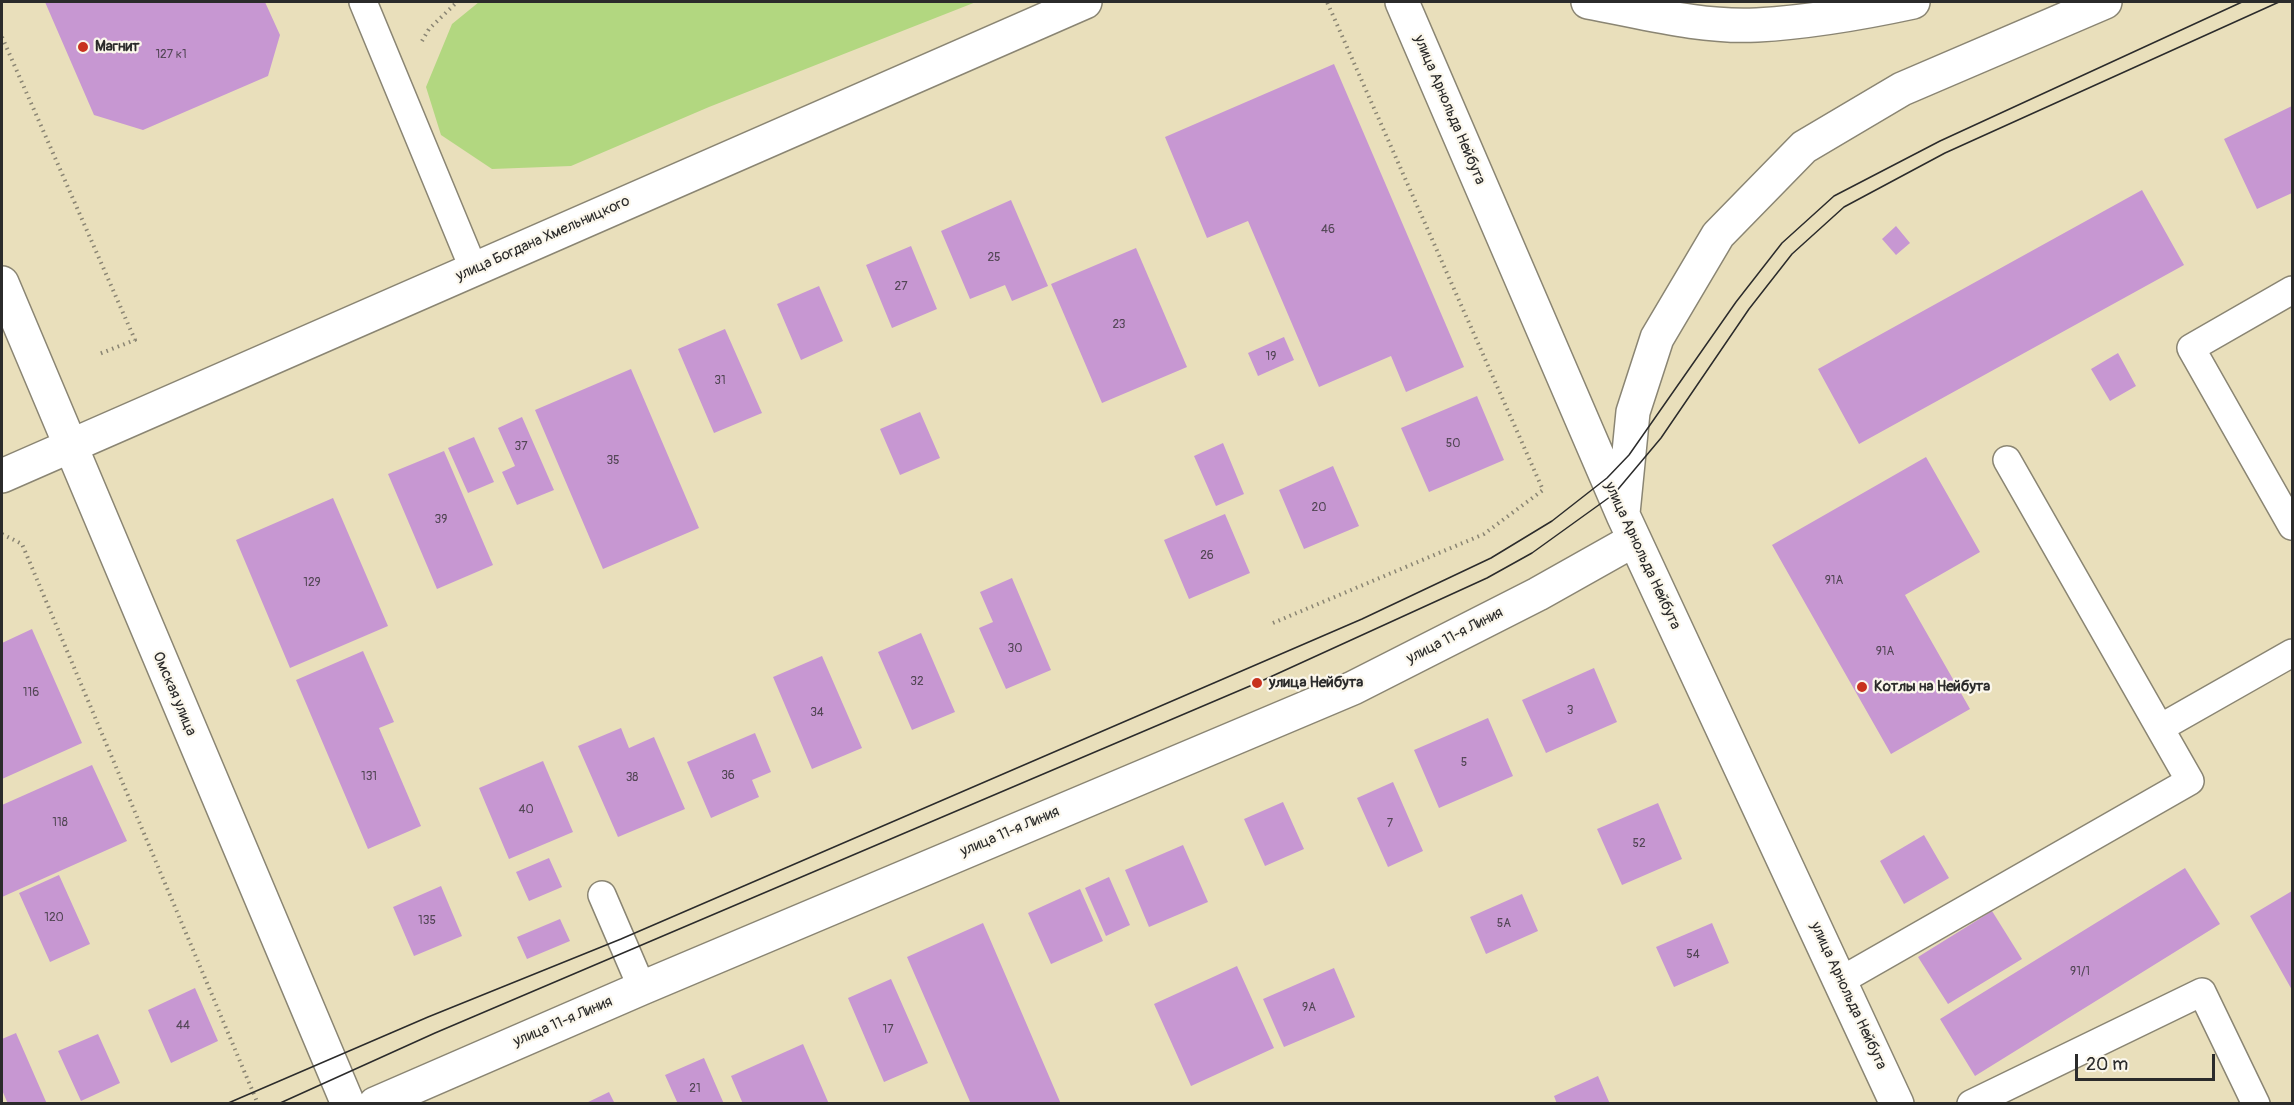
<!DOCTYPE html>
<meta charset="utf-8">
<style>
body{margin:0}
#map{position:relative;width:2294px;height:1105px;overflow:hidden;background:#e9dfbb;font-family:Pangolin,sans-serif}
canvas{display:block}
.frame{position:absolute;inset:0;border:3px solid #2b2b2b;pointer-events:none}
.scale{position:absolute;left:2075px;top:1054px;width:140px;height:27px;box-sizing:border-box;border:3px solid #2b2b2b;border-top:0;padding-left:8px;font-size:18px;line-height:21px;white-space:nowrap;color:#2b2b2b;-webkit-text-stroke:4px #fbf7ec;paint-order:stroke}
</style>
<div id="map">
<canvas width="2294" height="1105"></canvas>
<div class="frame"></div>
<div class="scale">20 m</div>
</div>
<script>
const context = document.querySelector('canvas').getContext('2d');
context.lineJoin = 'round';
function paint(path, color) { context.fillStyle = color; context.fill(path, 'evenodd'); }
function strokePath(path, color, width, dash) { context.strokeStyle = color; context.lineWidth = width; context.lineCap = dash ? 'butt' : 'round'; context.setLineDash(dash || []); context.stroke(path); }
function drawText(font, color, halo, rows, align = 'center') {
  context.font = font + ' Pangolin,sans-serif'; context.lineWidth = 4.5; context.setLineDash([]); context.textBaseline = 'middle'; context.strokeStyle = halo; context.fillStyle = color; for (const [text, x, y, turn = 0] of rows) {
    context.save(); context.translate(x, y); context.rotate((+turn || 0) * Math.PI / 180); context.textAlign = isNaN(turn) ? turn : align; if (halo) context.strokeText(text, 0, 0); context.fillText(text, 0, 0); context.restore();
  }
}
paint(new Path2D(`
 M 479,2 L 976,2 L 709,107 L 571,166 L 492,169 L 441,135 L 426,87 L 452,24 Z`), '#b2d780');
paint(new Path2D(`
 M 45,2 L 265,2 L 280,35 L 268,76 L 143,130 L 94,115 Z
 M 1334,64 L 1464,367 L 1406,392 L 1391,356 L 1319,387 L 1248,221 L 1207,238 L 1165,137 Z
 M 2292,106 L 2292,193 L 2257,209 L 2224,139 Z
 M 2142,190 L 2184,265 L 1859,444 L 1818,369 Z
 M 1011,200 L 1048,286 L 1012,301 L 1005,285 L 970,299 L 941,231 Z
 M 1896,226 L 1910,243 L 1896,255 L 1882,239 Z
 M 911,246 L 937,309 L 892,328 L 866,265 Z
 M 1136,248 L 1187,367 L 1102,403 L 1051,284 Z
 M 819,286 L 843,341 L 801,360 L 777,304 Z
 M 725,329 L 762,413 L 714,433 L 678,349 Z
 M 1284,337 L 1294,360 L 1258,376 L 1248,353 Z
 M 2118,353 L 2136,386 L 2110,401 L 2091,369 Z
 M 631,369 L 699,528 L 603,569 L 535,410 Z
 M 1477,396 L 1504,460 L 1429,492 L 1401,428 Z
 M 920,412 L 940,458 L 900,475 L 880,429 Z
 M 522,417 L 554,490 L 517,505 L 502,472 L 515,466 L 498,428 Z
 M 474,437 L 494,482 L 468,493 L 448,448 Z
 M 1223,443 L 1244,494 L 1216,506 L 1194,456 Z
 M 444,451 L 493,565 L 437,589 L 388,474 Z
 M 1926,457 L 1980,552 L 1905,595 L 1970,709 L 1891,754 L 1772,545 Z
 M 1333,466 L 1359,526 L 1304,549 L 1279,490 Z
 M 333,498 L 388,626 L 290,668 L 236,540 Z
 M 1225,514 L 1250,573 L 1189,599 L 1164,540 Z
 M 1012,578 L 1051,670 L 1006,689 L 979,628 L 993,622 L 980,592 Z
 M 32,629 L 82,743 L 2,779 L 2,643 Z
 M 921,633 L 955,712 L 912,730 L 878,652 Z
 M 363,651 L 394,722 L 379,728 L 421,826 L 368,849 L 296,680 Z
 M 822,656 L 862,748 L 812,769 L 773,677 Z
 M 1594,668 L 1617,722 L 1546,753 L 1522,700 Z
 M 1488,718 L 1513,776 L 1439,808 L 1414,750 Z
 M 621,728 L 629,748 L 654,737 L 685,809 L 618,837 L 578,746 Z
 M 755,733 L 771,772 L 752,780 L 759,797 L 711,818 L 687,762 Z
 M 543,761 L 573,832 L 509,859 L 479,788 Z
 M 92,765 L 127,841 L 2,897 L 2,805 Z
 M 1393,782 L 1423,851 L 1388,867 L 1357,798 Z
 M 1283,802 L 1304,849 L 1265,866 L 1244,819 Z
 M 1658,803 L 1682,859 L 1622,885 L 1597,829 Z
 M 1924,835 L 1949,878 L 1904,904 L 1880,861 Z
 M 1183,845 L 1208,902 L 1149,927 L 1125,870 Z
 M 549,858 L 562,887 L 529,901 L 516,872 Z
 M 2185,868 L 2220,924 L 1975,1076 L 1940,1019 Z
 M 59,875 L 90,944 L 50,962 L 19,893 Z
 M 1109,877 L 1130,925 L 1106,936 L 1085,888 Z
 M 441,886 L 462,936 L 414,956 L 393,907 Z
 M 1080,889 L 1103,941 L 1051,964 L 1028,913 Z
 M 2292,891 L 2292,990 L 2250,916 Z
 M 1522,894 L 1538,931 L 1486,954 L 1470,917 Z
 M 1992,911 L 2022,959 L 1948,1004 L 1918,957 Z
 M 560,919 L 570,941 L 527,959 L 517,937 Z
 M 983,923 L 1061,1104 L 971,1104 L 907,957 Z
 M 1712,923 L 1729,963 L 1674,987 L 1656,947 Z
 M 1237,966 L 1274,1048 L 1191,1086 L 1154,1004 Z
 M 1334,968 L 1355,1017 L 1284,1047 L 1263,999 Z
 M 891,979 L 928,1063 L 884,1082 L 848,998 Z
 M 195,988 L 218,1041 L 171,1063 L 148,1010 Z
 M 16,1033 L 47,1104 L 8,1104 L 2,1090 L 2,1039 Z
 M 98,1034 L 120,1083 L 81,1101 L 58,1051 Z
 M 803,1044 L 829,1104 L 743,1104 L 731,1076 Z
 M 704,1058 L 724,1104 L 678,1104 L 665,1075 Z
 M 1598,1076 L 1610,1104 L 1557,1104 L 1554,1096 Z
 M 609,1092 L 615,1104 L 584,1104 Z`), '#c797d2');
const service = new Path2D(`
 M 363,2 L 474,270
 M 2292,290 L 2191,348 L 2292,526
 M 2160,728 L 2292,653
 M 602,895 L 642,988
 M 1840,981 L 2190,781 L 2007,460
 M 1971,1104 L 2202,992 L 2256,1104`);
const minor = new Path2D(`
 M 375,1104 L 642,988 L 1353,688 L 1538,594 L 1634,540`);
const secondary = new Path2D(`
 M 1402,2 L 1623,515 L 1897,1104
 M 1588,2 C 1643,12 1701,28 1757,25 C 1810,22 1862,13 1913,2
 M 2,283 L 348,1104
 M 2,476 L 1085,2
 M 1623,513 L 1633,412 L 1657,338 L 1718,235 L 1804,147 L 1902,89 L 2105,2`);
strokePath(service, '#8a8573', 30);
strokePath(minor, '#8a8573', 36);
strokePath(secondary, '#8a8573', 36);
strokePath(new Path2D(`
 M 2,37 L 135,340 L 99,354
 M 422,41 L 429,29 L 457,2
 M 2,534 L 22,544 L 258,1104
 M 1273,623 L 1484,534 L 1543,490 L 1327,2`), '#8a8573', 4, [1.5, 4.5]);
strokePath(service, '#fff', 27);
strokePath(minor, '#fff', 33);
strokePath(secondary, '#fff', 33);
strokePath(new Path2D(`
 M 226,1104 L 428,1017 L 621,939 L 1362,619 L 1491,558 L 1552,521 L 1607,478 L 1629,455 L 1736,302 L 1782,243 L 1834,196 L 1940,141 L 2242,2
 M 278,1104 L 435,1033 L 1257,683 L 1487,578 L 1532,553 L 1614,494 L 1661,438 L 1749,309 L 1792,254 L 1844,207 L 1945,153 L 2279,2`), '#2b2b2b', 1.5);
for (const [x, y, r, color] of [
 [83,47,6,"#c8321e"],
 [1257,683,6,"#c8321e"],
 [1862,687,6,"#c8321e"]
]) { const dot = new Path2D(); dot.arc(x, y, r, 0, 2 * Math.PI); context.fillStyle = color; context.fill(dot); strokePath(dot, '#fbf7ec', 2); }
drawText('12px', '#524655', null, [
 ["127 к1",171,55],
 ["46",1328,230],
 ["25",994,258],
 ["27",901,287],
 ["23",1119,325],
 ["19",1271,357],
 ["31",720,381],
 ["50",1453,444],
 ["37",521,447],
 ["35",613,461],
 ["20",1319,508],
 ["39",441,520],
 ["26",1207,556],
 ["91А",1834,581],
 ["129",312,583],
 ["30",1015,649],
 ["91А",1885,652],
 ["32",917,682],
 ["116",31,693],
 ["3",1570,711],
 ["34",817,713],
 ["5",1464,763],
 ["36",728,776],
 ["131",369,777],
 ["38",632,778],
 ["40",526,810],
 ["118",60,823],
 ["7",1390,824],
 ["52",1639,844],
 ["120",54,918],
 ["135",427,921],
 ["5А",1504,924],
 ["54",1693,955],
 ["91/1",2080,972],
 ["9А",1309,1008],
 ["44",183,1026],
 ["17",888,1030],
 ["21",695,1089]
]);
drawText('bold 15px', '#2b2b2b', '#fbf7ec', [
 ["Магнит",95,47],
 ["улица Нейбута",1269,683],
 ["Котлы на Нейбута",1874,687]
], 'left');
drawText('15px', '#2b2b2b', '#fbf7ec', [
 ["улица Арнольда Нейбута",1449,110,67],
 ["улица Богдана Хмельницкого",543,239,-24],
 ["улица Арнольда Нейбута",1642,556,65],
 ["улица 11-я Линия",1455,636,-27],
 ["Омская улица",174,694,67],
 ["улица 11-я Линия",1010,832,-23],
 ["улица Арнольда Нейбута",1848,996,65],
 ["улица 11-я Линия",563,1022,-23]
]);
</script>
